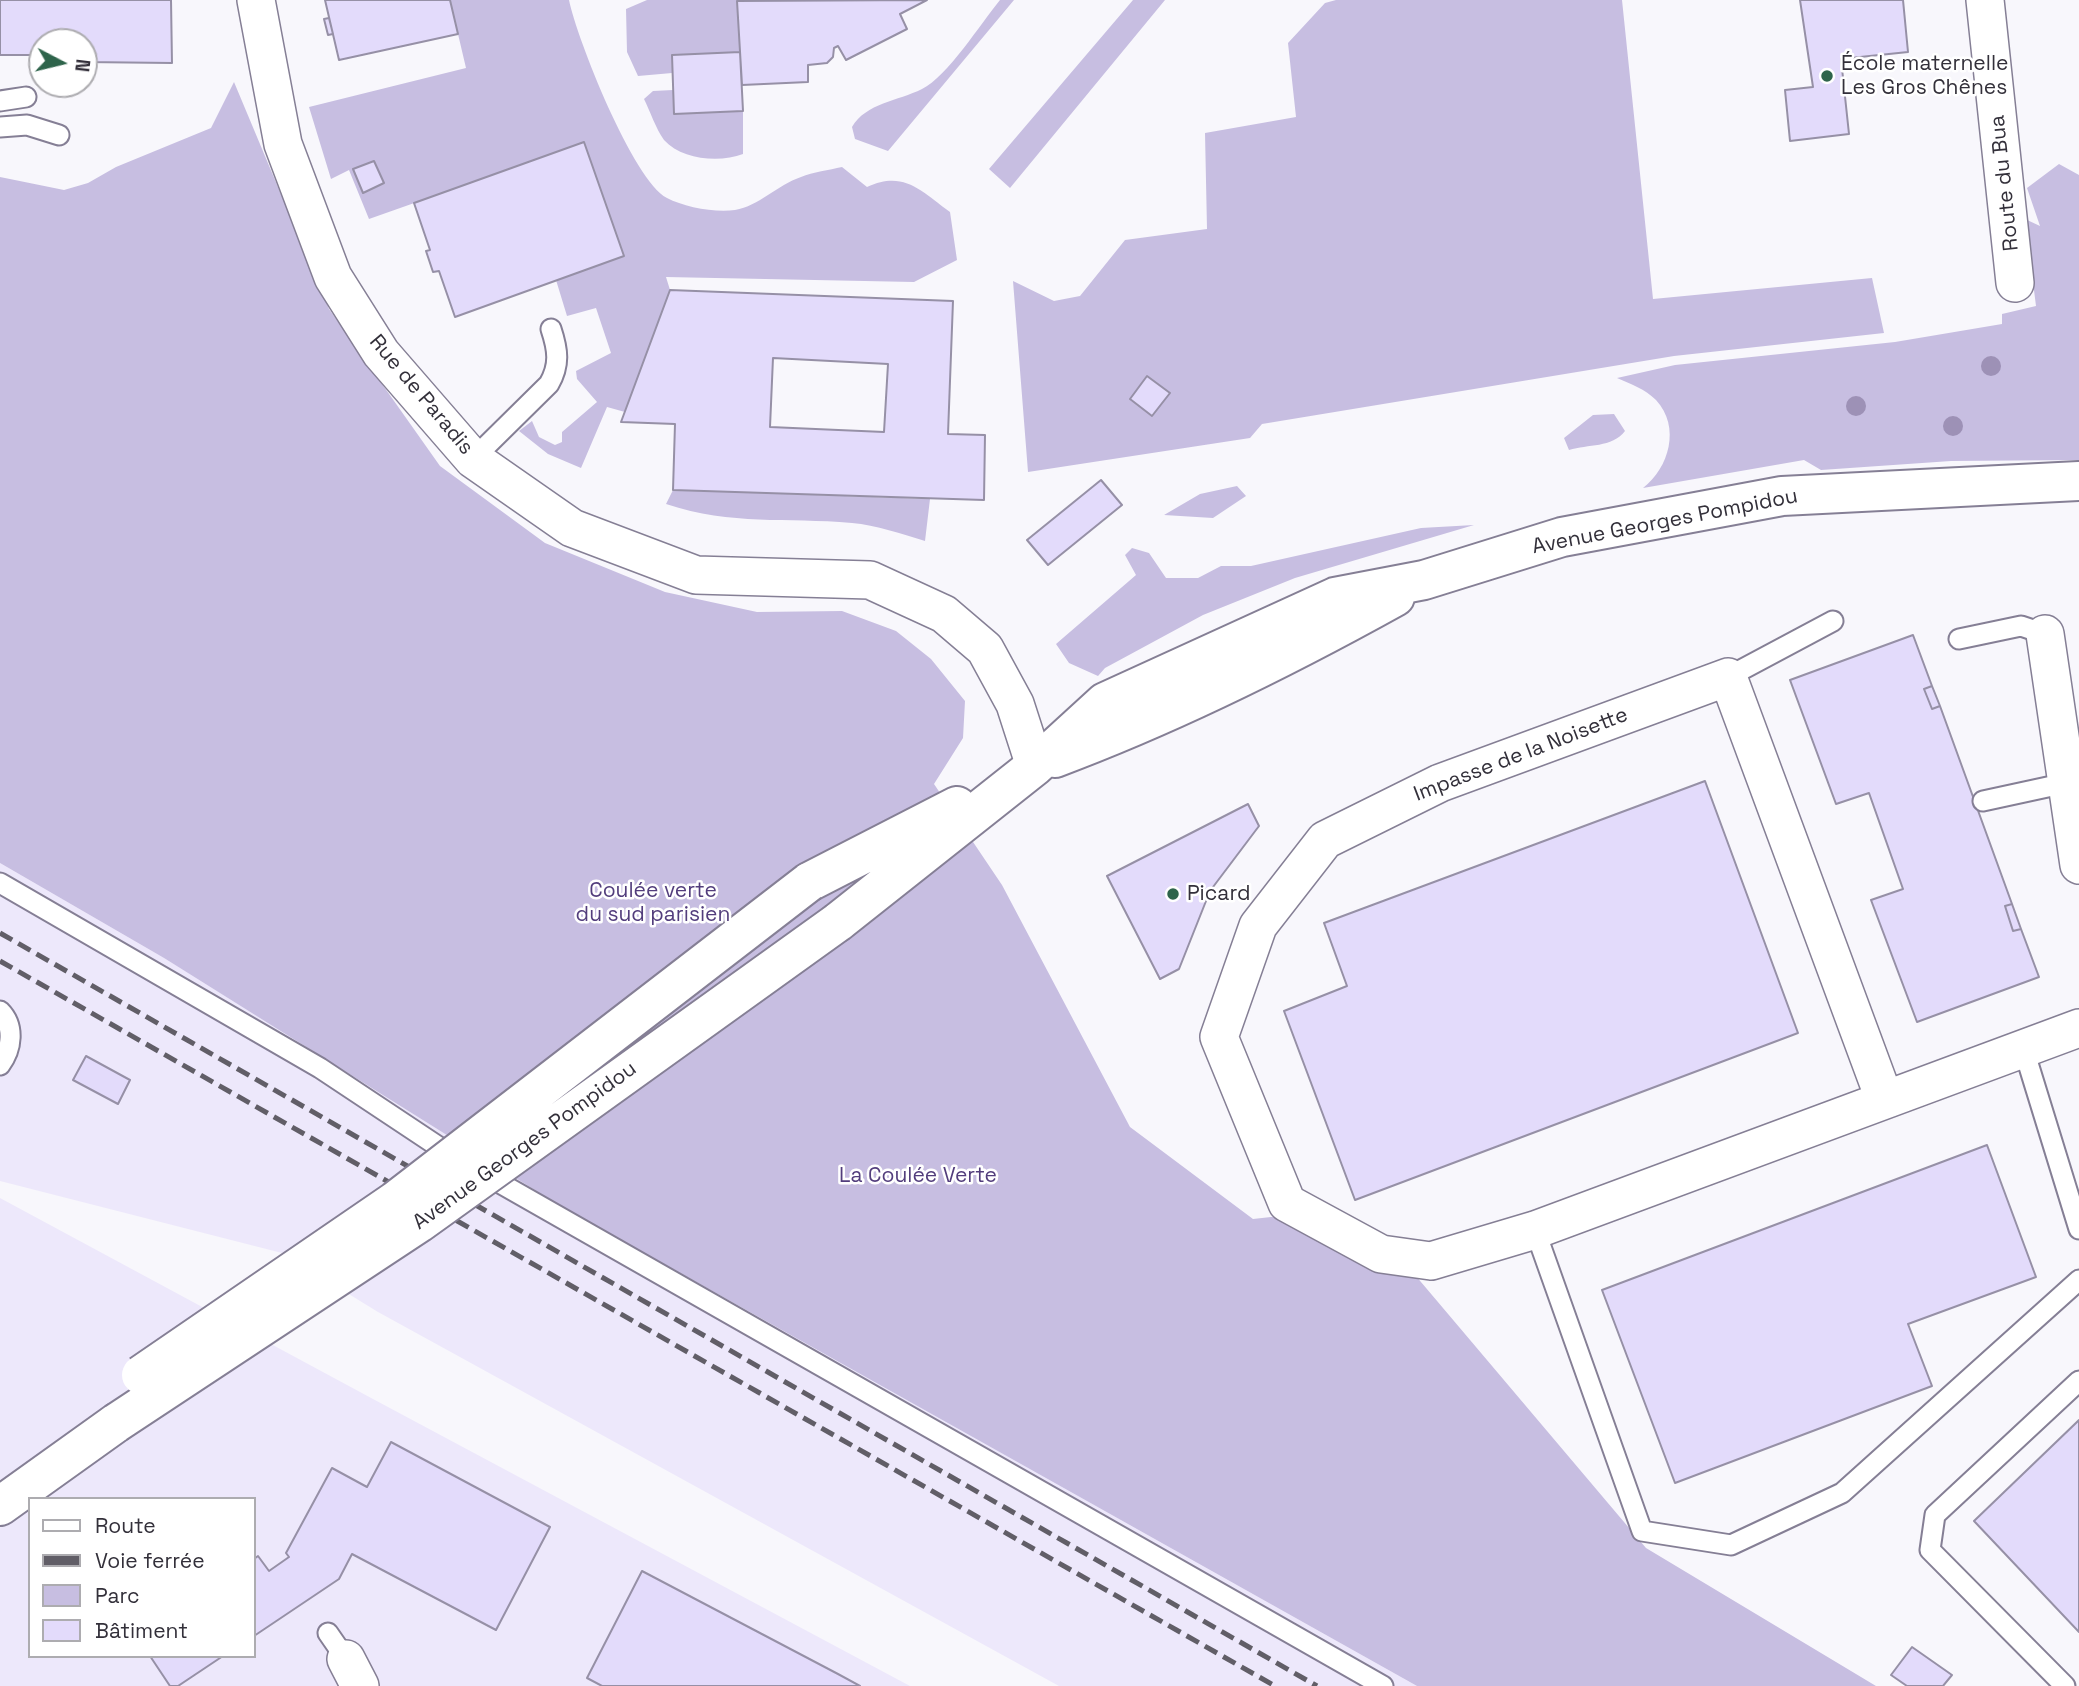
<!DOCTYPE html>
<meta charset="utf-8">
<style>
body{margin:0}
#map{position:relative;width:2079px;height:1686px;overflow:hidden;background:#f8f7fc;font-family:"Space Grotesk",sans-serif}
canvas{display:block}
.legend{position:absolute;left:28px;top:1497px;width:228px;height:161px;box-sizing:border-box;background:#fff;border:2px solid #adacb0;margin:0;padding:9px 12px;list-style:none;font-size:21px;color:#33303a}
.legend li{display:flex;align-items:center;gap:14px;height:35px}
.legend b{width:35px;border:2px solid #adacb0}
.north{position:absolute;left:28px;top:28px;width:70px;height:70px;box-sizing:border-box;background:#fff;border:2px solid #adacb0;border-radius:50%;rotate:97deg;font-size:19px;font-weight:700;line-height:28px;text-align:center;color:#33303a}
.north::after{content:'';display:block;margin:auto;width:24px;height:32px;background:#2e644b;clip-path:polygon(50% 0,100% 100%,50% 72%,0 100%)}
</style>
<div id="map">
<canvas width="2079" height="1686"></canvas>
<ul class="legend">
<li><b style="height:9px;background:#fff"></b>Route</li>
<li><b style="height:9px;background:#615e67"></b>Voie ferrée</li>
<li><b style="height:19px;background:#c7bee1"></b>Parc</li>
<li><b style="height:19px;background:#e3dbfb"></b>Bâtiment</li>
</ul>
<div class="north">N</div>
</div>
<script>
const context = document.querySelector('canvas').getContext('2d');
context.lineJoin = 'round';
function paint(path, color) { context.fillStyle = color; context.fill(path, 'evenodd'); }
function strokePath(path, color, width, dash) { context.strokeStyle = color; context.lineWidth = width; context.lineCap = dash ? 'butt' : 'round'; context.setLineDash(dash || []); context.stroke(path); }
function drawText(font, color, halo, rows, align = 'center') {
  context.font = font + ' "Space Grotesk",sans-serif'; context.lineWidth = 5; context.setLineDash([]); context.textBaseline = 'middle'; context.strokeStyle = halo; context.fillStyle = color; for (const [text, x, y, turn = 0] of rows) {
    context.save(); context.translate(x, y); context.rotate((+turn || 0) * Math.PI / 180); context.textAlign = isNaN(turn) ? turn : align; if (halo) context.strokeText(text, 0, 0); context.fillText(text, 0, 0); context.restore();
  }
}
paint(new Path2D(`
 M 0,863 L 164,958 L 557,1204 L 1417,1686 L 1059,1686 L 378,1312 L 282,1253 L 0,1181 Z
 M 0,1198 L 373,1399 L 910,1686 L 0,1686 ZM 30,1499 L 254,1499 L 254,1656 L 30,1656 Z`), '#ede8fb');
paint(new Path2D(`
 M 450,0 L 569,0 C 577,39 633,180 667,198 C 684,207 715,213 735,210 C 759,206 777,185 801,177 C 813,172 829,170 842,167 L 867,187 C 904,170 921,191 950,212 L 957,260 L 914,282 L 666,277 L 670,290 L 625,412 L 607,407 L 581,468 L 548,454 L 519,431 L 532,421 L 539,437 L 555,445 L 562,442 L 562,432 L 597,402 L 577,379 L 576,371 L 611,353 L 596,308 L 567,316 L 556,280 L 624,256 L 584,143 L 369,219 L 349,170 L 331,179 L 309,107 L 466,68 Z
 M 647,0 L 754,0 L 738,1 L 740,52 L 672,55 L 672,73 L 638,76 L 627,52 L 626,9 Z
 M 1000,0 L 1014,0 L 888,151 L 855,139 L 852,127 C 866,103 898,101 922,89 C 947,77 981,23 1000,0 Z
 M 1133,0 L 1165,0 L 1010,188 L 989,169 Z
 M 1336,0 L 1622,0 L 1653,299 L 1872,278 L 1884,333 L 1674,356 L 1262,424 L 1250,438 L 1028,472 L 1013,281 L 1054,301 L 1080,296 L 1125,240 L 1207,229 L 1205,133 L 1296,117 L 1288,43 L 1325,3 Z
 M 234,82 L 329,309 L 440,466 L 545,543 L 665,592 L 757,612 L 842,611 L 896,631 L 931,659 L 965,701 L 963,738 L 934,784 L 1002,885 L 1130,1127 L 1253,1219 L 1280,1216 L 1410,1269 L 1646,1548 L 1876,1686 L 1417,1686 L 557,1204 L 164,958 L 0,863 L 0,177 L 64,190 L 88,183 L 116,167 L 211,128 Z
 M 673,90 L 675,114 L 743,111 L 743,154 C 720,163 682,160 664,140 C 656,129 650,111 644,99 L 653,91 Z
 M 2059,164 L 2079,175 L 2079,460 L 1951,461 L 1821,470 L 1804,460 L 1643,488 C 1669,468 1681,427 1656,400 C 1645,389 1631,384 1617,378 L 1675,365 L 1895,342 L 2002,324 L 2002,314 L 2036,306 L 2025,219 L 2040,226 L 2027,188 Z
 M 1614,414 L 1625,431 C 1612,448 1588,444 1569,450 L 1564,438 L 1593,415 Z
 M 1237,486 L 1246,496 L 1213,518 L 1164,515 L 1200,494 Z
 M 673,490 L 930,499 L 925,541 C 902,534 876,525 852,523 C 785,517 733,526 666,504 Z
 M 1474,525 L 1295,578 L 1203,615 L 1105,668 L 1098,676 L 1069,663 L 1056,644 L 1136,575 L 1125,555 L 1132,548 L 1149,553 L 1166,578 L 1198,578 L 1221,566 L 1251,566 L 1421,528 Z`), '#c7bee1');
const building = new Path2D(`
 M 0,0 L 171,0 L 172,63 L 84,62 L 84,42 L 42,42 L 42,62 L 33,62 L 33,55 L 0,55 Z
 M 325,0 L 450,0 L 458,34 L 339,60 Z
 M 927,0 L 900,14 L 907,29 L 846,60 L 838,46 L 834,48 L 833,57 L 827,63 L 808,65 L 808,82 L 742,85 L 737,1 Z
 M 1800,0 L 1903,0 L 1908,52 L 1841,59 L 1849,134 L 1790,141 L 1785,90 L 1813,87 Z
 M 329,18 L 333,34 L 328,35 L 324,19 Z
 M 740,52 L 743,111 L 674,114 L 672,55 Z
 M 584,142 L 624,256 L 455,317 L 439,271 L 433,272 L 426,251 L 430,250 L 414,203 Z
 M 374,161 L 384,183 L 363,193 L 353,169 Z
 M 670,290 L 953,301 L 948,434 L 985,435 L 984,500 L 673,490 L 675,424 L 621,422 ZM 773,358 L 888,364 L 884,432 L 770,427 Z
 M 1147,376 L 1170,393 L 1152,416 L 1130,399 Z
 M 1101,480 L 1122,505 L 1048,565 L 1027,540 Z
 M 1913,635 L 1932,686 L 1924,689 L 1932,709 L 1940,706 L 2012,904 L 2005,906 L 2013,931 L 2021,929 L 2039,977 L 1917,1022 L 1871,900 L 1903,889 L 1869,793 L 1836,804 L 1790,680 Z
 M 1932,686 L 1940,706 L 1932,709 L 1924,689 Z
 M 1705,781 L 1798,1033 L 1355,1200 L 1284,1011 L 1347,986 L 1324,923 Z
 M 1248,804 L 1259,826 L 1210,891 L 1179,969 L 1160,979 L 1107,876 Z
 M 2012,904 L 2021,929 L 2013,931 L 2005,906 Z
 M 86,1056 L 130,1080 L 118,1104 L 73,1080 Z
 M 1987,1145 L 2036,1277 L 1908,1324 L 1932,1386 L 1675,1483 L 1602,1290 Z
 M 2079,1420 L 2079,1632 L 1974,1521 Z
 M 391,1442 L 550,1527 L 496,1630 L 352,1554 L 339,1579 L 254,1636 L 254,1559 L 258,1556 L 269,1571 L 289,1557 L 286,1553 L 332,1468 L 367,1487 Z
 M 642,1571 L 838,1674 L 860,1686 L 602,1686 L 587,1678 Z
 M 1912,1647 L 1952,1675 L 1943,1686 L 1907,1686 L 1891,1675 Z
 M 150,1656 L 223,1656 L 178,1686 L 170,1686 Z`);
paint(building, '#e3dbfb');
strokePath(building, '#9690a6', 2);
const lane = new Path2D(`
 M 0,101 L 26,97
 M 0,127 L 27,125 L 59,135
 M 473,459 L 549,384 C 560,365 558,350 551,329
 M 1959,639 L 2021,626 L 2045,634
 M 1728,677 L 1833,621
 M 1983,801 L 2066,783
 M 0,883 L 320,1068 L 457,1159
 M 0,1011 C 15,1026 12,1049 0,1065
 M 2023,1047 L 2079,1229
 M 484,1174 L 1383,1686
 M 1535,1230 L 1642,1531 L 1731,1545 L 1842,1493 L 2079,1280
 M 328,1633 L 346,1659
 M 2065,1686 L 1930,1550 L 1935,1515 L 2079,1381`);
const street = new Path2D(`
 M 256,0 L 283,144 L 333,277 L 381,353 L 473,459 L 572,528 L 696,575 L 870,580 L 944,614 L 985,649 L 1015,704 L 1035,766
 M 1985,0 L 2015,283
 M 2045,634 L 2079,865
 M 1884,1098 L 1728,677 L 1440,783 L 1325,840 L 1258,926 L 1219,1037 L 1287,1203 L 1381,1254 L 1431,1261 L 1535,1230 L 2079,1028
 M 346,1659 L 360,1686`);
const secondary = new Path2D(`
 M 1055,758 C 1173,714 1285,658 1395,597
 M 809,882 L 957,806
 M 838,922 L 1035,766 L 1105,702 L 1335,597 L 1424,580 L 1562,537 L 1782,496 L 2079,481
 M 0,1506 L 116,1423`);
strokePath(lane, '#857f95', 23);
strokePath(street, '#857f95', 40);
strokePath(secondary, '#857f95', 42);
strokePath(lane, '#fff', 19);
strokePath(street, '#fff', 37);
strokePath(secondary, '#fff', 38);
strokePath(new Path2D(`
 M 0,933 L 1317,1686
 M 0,961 L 1275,1686`), '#615e67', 5, [14, 7]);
const secondaryBridge = new Path2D(`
 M 141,1375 L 395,1201 L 809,882
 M 116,1423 L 419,1223 L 838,922`);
strokePath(secondaryBridge, '#857f95', 42, []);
strokePath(secondaryBridge, '#fff', 38);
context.fillStyle = '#9d91b6';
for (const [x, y] of [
 [1991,366],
 [1856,406],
 [1953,426]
]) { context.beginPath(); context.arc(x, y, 10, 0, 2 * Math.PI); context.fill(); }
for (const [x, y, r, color] of [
 [1827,76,7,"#2e644b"],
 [1173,894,7,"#2e644b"]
]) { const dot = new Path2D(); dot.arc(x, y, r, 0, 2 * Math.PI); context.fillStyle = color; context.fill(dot); strokePath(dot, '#fff', 2.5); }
drawText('21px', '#33303a', '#fff', [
 ["École maternelle",1841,64],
 ["Les Gros Chênes",1841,88],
 ["Picard",1187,894]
], 'left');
drawText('21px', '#33303a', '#fff', [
 ["Route du Bua",2005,183,-96],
 ["Rue de Paradis",421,395,50],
 ["Avenue Georges Pompidou",1665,522,-11],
 ["Impasse de la Noisette",1521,755,-21],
 ["Avenue Georges Pompidou",525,1146,-36]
]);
drawText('21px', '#523d7c', '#fff', [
 ["Coulée verte",653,891],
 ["du sud parisien",653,915],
 ["La Coulée Verte",918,1176]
]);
</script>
